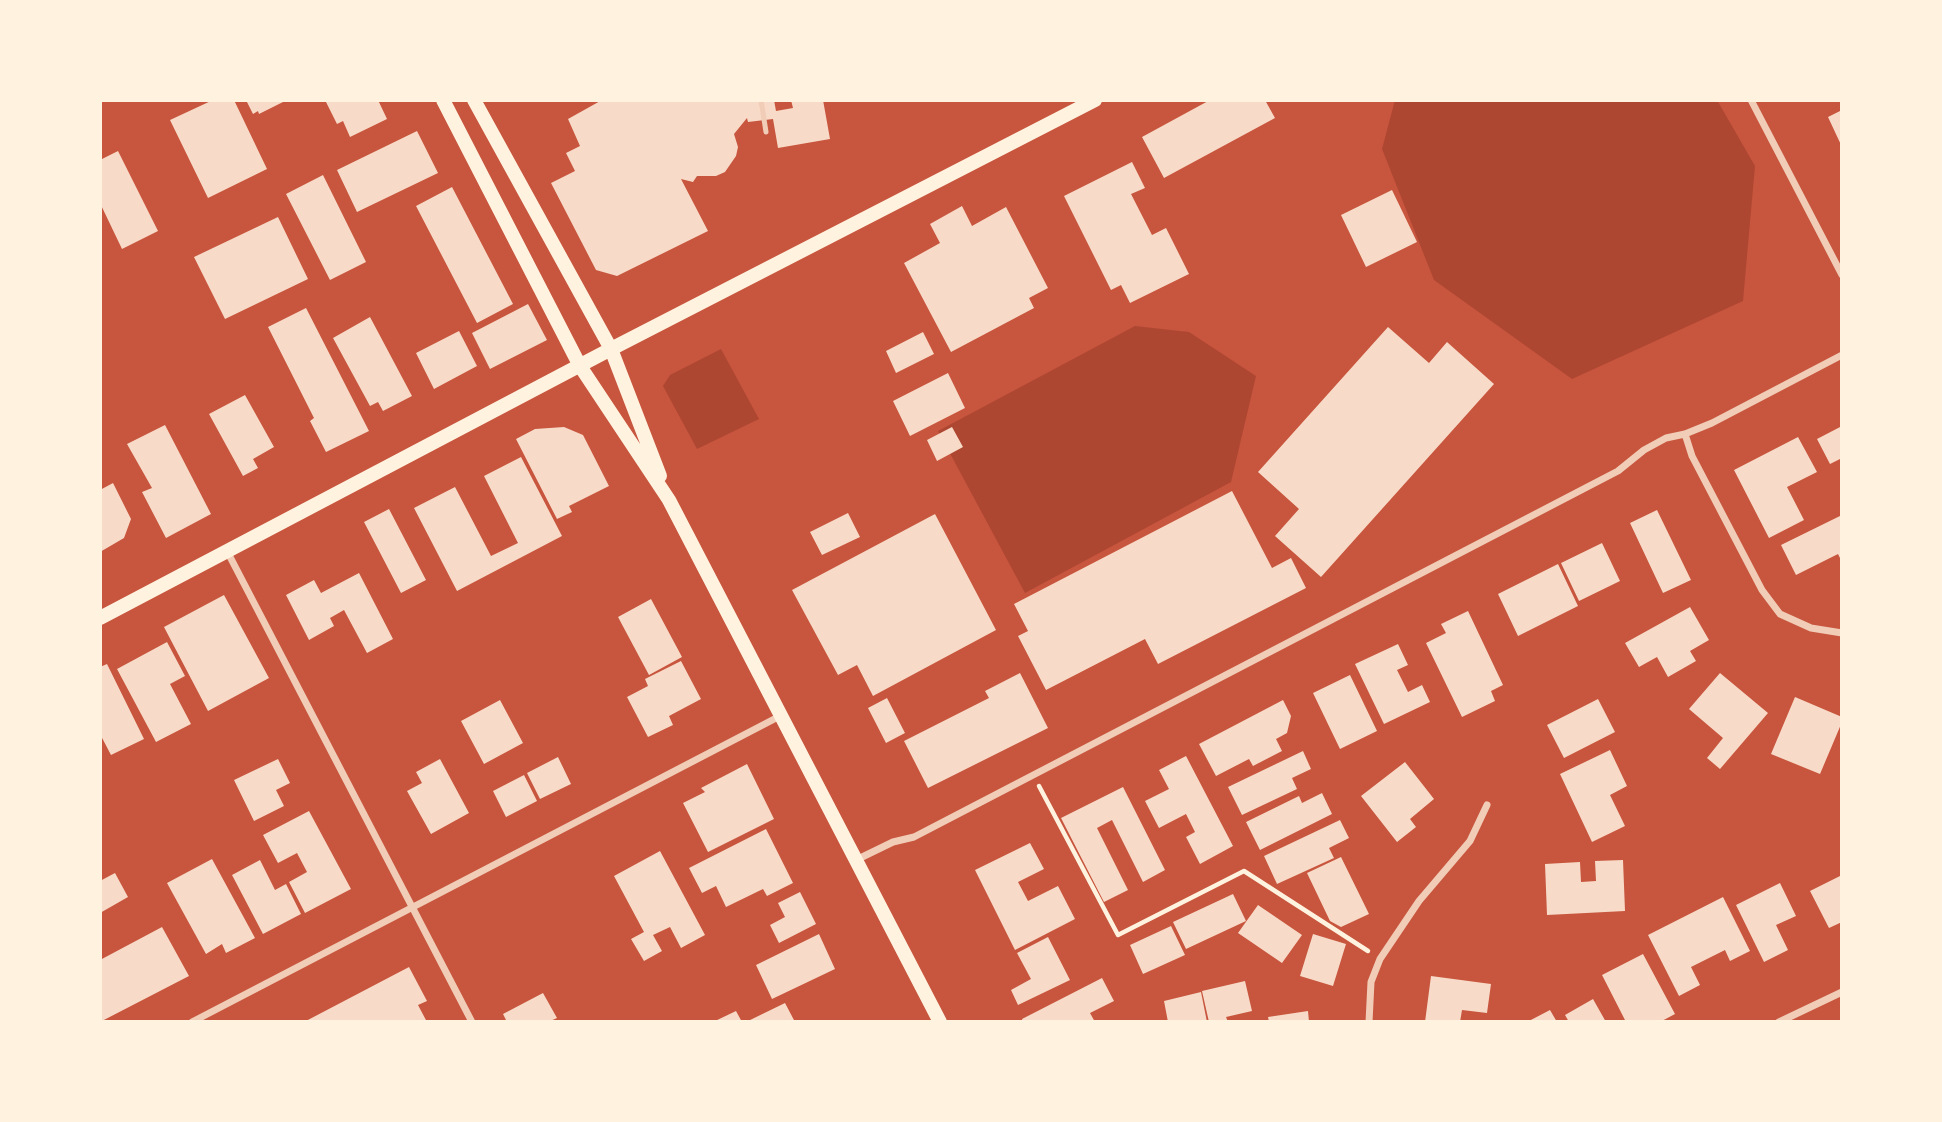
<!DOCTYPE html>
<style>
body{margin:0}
#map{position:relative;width:1942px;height:1122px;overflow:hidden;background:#c8553d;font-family:Ubuntu,sans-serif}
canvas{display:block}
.frame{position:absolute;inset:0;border:102px solid #fff3e0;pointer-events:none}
</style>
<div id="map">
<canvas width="1942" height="1122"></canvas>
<div class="frame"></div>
</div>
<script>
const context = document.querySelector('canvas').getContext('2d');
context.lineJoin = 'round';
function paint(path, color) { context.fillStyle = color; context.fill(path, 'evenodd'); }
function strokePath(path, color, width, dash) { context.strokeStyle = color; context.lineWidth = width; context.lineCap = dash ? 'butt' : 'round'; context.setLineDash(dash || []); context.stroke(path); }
paint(new Path2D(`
 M 1395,100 L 1717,100 L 1755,166 L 1743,301 L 1572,379 L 1434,280 L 1382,149 Z
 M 1135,326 L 1189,332 L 1256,376 L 1231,482 L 1025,593 L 938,431 Z
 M 721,349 L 759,419 L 697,449 L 663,386 L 670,375 Z`), '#ae4732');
paint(new Path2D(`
 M 213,100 L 234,100 L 267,169 L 208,198 L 170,120 Z
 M 246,100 L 287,100 L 259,114 L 258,111 L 253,114 Z
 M 325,100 L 378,100 L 387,119 L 350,137 L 343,121 L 337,124 Z
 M 602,100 L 774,100 L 776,111 L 793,108 L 791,100 L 823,100 L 830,139 L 778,148 L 773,119 L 748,122 L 747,118 L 734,134 L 738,147 L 736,156 L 725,172 L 716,176 L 697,176 L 693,182 L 681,179 L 708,231 L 617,276 L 596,270 L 551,183 L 575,171 L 566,153 L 580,146 L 568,119 Z
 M 1210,100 L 1265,100 L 1275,118 L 1164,178 L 1142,137 Z
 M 1842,110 L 1842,147 L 1828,117 Z
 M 417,131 L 438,173 L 357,212 L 337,170 Z
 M 118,151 L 158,231 L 122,249 L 100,203 L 100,172 L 102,171 L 100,160 Z
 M 1132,162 L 1145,188 L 1131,194 L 1152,235 L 1166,228 L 1189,274 L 1130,303 L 1121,285 L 1111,290 L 1064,196 Z
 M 323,175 L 366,262 L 330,280 L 286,194 Z
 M 452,187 L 513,304 L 477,323 L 416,206 Z
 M 1392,190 L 1417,242 L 1366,267 L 1341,215 Z
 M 962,206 L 972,226 L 1006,207 L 1048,288 L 1029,298 L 1034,308 L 951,352 L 904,263 L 940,243 L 930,224 Z
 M 278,217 L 308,279 L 225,319 L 194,257 Z
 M 528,304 L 547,340 L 490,369 L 472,333 Z
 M 306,308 L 369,431 L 326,452 L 310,421 L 314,418 L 268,327 Z
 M 370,317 L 412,396 L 383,411 L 378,402 L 370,406 L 333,338 Z
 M 1388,327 L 1429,363 L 1447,342 L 1494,384 L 1321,577 L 1275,536 L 1299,509 L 1258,472 Z
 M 459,331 L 477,366 L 434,389 L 416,353 Z
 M 923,332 L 934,354 L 896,373 L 886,351 Z
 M 948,373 L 965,408 L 910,436 L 893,401 Z
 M 245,395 L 274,447 L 253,459 L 258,468 L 243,476 L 209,414 Z
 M 165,425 L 211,514 L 166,538 L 142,492 L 152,488 L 127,444 Z
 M 1842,426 L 1842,458 L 1830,464 L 1817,439 Z
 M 564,427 L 583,435 L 609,486 L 569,506 L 572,512 L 557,519 L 516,439 L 535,429 Z
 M 952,427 L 963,447 L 937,461 L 927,440 Z
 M 1798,437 L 1817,472 L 1787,487 L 1804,520 L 1769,538 L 1734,470 Z
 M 521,457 L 562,536 L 457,591 L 414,508 L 455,487 L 491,556 L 518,543 L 484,476 Z
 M 113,483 L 131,519 L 124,538 L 100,552 L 100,490 Z
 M 1232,491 L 1272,568 L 1291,558 L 1306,588 L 1158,664 L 1145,639 L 1046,690 L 1018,636 L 1028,631 L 1014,604 Z
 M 389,509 L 426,580 L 401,593 L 364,522 Z
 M 1657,510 L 1691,580 L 1663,593 L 1630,523 Z
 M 848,513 L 860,537 L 822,555 L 810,532 Z
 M 935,514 L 996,630 L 873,696 L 857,665 L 838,675 L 792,590 Z
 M 1842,515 L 1842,562 L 1838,554 L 1796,575 L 1781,545 Z
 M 1602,543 L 1620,581 L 1579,601 L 1561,563 Z
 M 1558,564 L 1578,606 L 1518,636 L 1498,594 Z
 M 359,573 L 393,639 L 367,653 L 344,610 L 330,618 L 334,626 L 309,640 L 286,595 L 314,580 L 321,593 Z
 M 224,595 L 269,678 L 208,711 L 164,627 Z
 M 651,599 L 682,657 L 649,675 L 618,617 Z
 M 1690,607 L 1709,640 L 1690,651 L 1696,661 L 1668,677 L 1657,657 L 1639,667 L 1625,643 Z
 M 1468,611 L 1503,685 L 1491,691 L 1495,701 L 1462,717 L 1426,643 L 1446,633 L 1441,624 Z
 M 167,642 L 185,676 L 170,684 L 191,724 L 156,742 L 117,669 Z
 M 1398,644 L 1408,665 L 1397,670 L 1408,692 L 1422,685 L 1430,702 L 1384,724 L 1355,664 Z
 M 681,661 L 701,699 L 669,716 L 673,725 L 648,737 L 627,697 L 648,686 L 645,679 Z
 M 107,664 L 144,739 L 111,755 L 100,734 L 100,667 Z
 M 1020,673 L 1048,728 L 928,788 L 904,741 L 989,698 L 985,691 Z
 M 1720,673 L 1768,713 L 1720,769 L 1707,758 L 1723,738 L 1689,709 Z
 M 1350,675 L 1377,731 L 1340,749 L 1313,693 Z
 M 1795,697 L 1842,717 L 1842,722 L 1820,774 L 1771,754 Z
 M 887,698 L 905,733 L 886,743 L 868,708 Z
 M 1598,699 L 1615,732 L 1564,758 L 1547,725 Z
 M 500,700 L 523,743 L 484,764 L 461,721 Z
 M 1283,700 L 1291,716 L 1287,733 L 1276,739 L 1282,751 L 1253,766 L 1249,759 L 1216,776 L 1199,744 Z
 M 1610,750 L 1627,786 L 1610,795 L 1625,826 L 1592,842 L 1560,774 Z
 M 1303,751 L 1311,769 L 1292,778 L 1297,789 L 1242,815 L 1228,787 Z
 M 1186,756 L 1233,846 L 1200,864 L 1186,837 L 1195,832 L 1186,814 L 1159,828 L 1145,801 L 1169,789 L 1159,770 Z
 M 558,757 L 571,784 L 540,799 L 527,773 Z
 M 278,759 L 290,783 L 276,790 L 284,806 L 254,821 L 234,780 Z
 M 440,759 L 469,813 L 431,834 L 407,791 L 422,783 L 416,772 Z
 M 1405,762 L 1434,799 L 1410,819 L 1416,827 L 1397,842 L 1361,796 Z
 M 747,764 L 774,819 L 708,852 L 683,803 L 705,792 L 701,788 Z
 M 524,775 L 537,801 L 506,817 L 493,791 Z
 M 1123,787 L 1165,870 L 1143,882 L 1112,820 L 1097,828 L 1128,890 L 1104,902 L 1061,818 Z
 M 1322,793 L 1332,814 L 1260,850 L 1246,822 L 1299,796 L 1302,803 Z
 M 309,811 L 351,889 L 305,913 L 289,882 L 307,872 L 297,853 L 278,863 L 263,835 Z
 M 1340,820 L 1349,838 L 1329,848 L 1334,858 L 1277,884 L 1264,856 Z
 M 766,829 L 793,883 L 767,896 L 763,889 L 726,907 L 716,886 L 702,893 L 689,868 Z
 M 1030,843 L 1044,869 L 1018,882 L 1028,901 L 1058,886 L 1075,919 L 1015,950 L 975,870 Z
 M 660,851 L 705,935 L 681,948 L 670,927 L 653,935 L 662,951 L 644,961 L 631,939 L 644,932 L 614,876 Z
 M 1341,857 L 1369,914 L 1341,927 L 1330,921 L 1307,873 Z
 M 212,859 L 255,938 L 226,953 L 222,944 L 206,954 L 167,883 Z
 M 260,860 L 275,890 L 286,884 L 301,914 L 263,934 L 232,875 Z
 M 1623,860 L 1625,911 L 1547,915 L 1545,864 L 1580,862 L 1581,882 L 1596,881 L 1595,861 Z
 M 115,873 L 128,897 L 100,913 L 100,881 Z
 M 1842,875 L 1842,922 L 1829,928 L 1810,891 Z
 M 1780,883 L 1796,916 L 1776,925 L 1788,950 L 1764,962 L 1736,905 Z
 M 800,892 L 816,924 L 779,943 L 770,925 L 785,917 L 778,903 Z
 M 1233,894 L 1246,921 L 1186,949 L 1173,922 Z
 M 1723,897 L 1750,951 L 1730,961 L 1725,950 L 1691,967 L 1700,985 L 1679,996 L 1648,935 Z
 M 1258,905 L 1302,935 L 1282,963 L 1238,933 Z
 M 1171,926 L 1185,955 L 1143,974 L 1130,945 Z
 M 162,927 L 189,976 L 100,1022 L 100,960 Z
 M 819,934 L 835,969 L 772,999 L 756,965 Z
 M 1313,934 L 1346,944 L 1333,986 L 1300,976 Z
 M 1048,937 L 1070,980 L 1018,1005 L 1011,990 L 1031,979 L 1017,953 Z
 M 1643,954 L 1675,1014 L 1660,1022 L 1626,1022 L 1602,975 Z
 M 409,967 L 427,1001 L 418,1005 L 427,1022 L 387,1022 L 386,1020 L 381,1022 L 304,1022 Z
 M 1431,976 L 1491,984 L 1487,1013 L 1462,1010 L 1460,1022 L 1425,1022 Z
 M 1102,978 L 1114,1001 L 1090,1013 L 1095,1022 L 1023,1022 L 1022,1019 Z
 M 1245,981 L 1252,1011 L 1226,1017 L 1228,1022 L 1209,1022 L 1202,991 Z
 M 1201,992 L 1207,1022 L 1168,1022 L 1164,1001 Z
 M 543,993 L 557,1018 L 548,1022 L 507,1022 L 503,1014 Z
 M 1593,999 L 1606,1022 L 1569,1022 L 1565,1015 Z
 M 785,1003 L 795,1022 L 746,1022 Z
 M 1550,1010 L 1557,1022 L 1527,1022 Z
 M 736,1011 L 742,1022 L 713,1022 Z
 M 1308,1011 L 1309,1022 L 1269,1022 L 1268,1017 Z`), '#f7dbc8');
strokePath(new Path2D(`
 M 1039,786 L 1118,935 L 1244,871 L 1368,951`), '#fff3e0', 4.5);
strokePath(new Path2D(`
 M 761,100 L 766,132`), '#f1ccb7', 5);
strokePath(new Path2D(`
 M 1751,100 L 1842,275
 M 1685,434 L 1692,456 L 1762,590 L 1780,614 L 1811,628 L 1842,633
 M 227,551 L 472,1022
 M 856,860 L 893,842 L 914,837 L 1618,471 L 1644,450 L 1666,438 L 1685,434 L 1712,423 L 1842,355
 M 192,1022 L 782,715
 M 1369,1022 L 1371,982 L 1380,959 L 1419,901 L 1470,841 L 1487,805
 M 1779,1022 L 1842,992`), '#f1ccb7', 7);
strokePath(new Path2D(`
 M 443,100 L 580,366 L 669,500 L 940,1022
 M 474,100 L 611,349 L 660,476
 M 100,618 L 611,349 L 1095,100`), '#fff3e0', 14);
</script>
